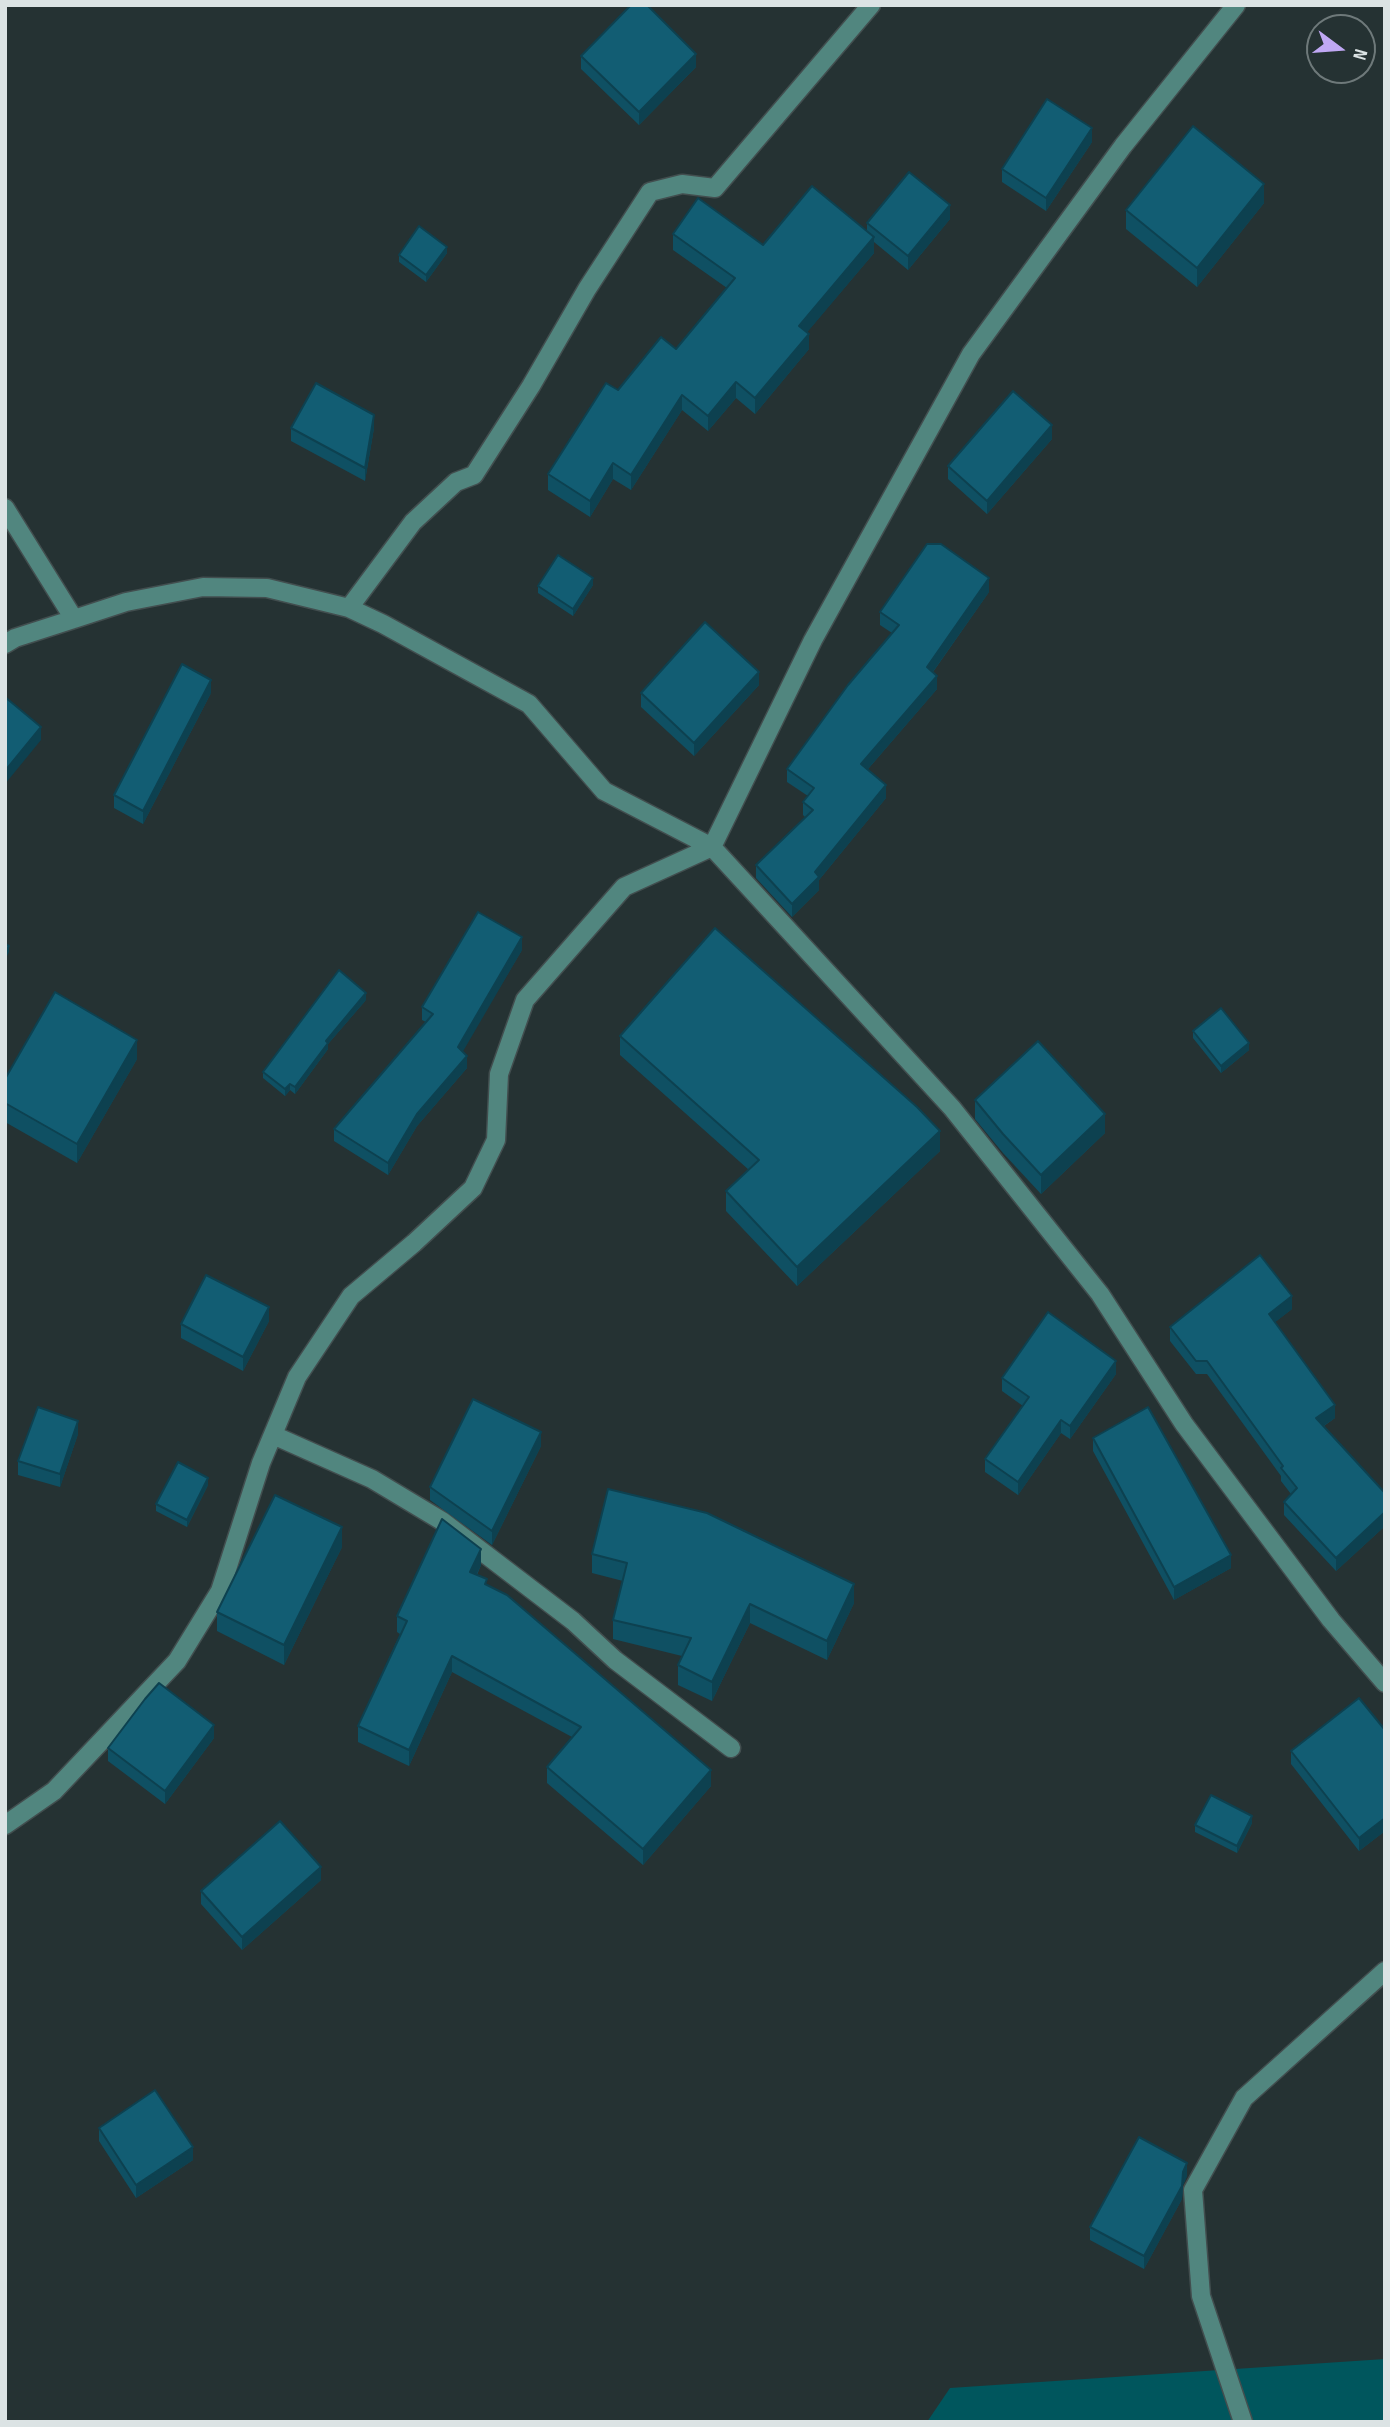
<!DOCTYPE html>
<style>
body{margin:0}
#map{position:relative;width:1390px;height:2427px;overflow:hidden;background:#253233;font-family:"Sofia Sans Condensed",sans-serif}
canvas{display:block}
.frame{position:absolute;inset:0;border:7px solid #dbe3e4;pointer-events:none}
.north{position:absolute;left:1306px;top:14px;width:70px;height:70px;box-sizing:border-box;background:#253233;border:2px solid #6e797a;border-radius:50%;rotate:106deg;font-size:19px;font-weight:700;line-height:28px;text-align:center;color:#dbe3e4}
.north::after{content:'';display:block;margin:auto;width:24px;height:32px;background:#c0a8f4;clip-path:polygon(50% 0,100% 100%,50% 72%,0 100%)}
</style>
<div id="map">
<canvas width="1390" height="2427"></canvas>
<div class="frame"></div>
<div class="north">N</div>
</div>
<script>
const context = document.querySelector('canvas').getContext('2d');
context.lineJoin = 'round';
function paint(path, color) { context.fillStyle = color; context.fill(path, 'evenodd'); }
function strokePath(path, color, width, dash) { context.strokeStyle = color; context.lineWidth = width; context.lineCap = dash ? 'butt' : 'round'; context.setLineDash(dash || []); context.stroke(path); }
paint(new Path2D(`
 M 1385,2359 L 1385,2422 L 927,2422 L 950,2388 Z`), '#00565d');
const minor = new Path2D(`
 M 5,508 L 74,619 L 126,602 L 203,587 L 267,588 L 349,608 L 383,624 L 529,704 L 604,791 L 712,847 L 952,1108 L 1100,1294 L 1184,1424 L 1331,1620 L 1385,1683
 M 349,608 L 413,522 L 456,482 L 474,475 L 531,386 L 587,289 L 650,192 L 682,184 L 715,188 L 871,5
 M 5,644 L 15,638 L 74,619
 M 273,1435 L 372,1479 L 442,1521 L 573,1621 L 615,1660 L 731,1748
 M 5,1825 L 54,1791 L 177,1661 L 220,1591 L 261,1463 L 297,1377 L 351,1296 L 414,1243 L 473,1188 L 496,1140 L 499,1074 L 525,1000 L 624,887 L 712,847 L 813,640 L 971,354 L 1123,146 L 1236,5
 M 1243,2422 L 1201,2296 L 1193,2190 L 1244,2098 L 1385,1971`);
strokePath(minor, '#424e4f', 21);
strokePath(minor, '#51867f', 18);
paint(new Path2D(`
 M 581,56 L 696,67 L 639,125 L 581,69 Z
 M 1092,142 L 1046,211 L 1002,182 L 1002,169 Z
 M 1264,203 L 1197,287 L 1126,229 L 1126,210 Z
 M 950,219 L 908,270 L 874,242 L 874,253 L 807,332 L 809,349 L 755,414 L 736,398 L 708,431 L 682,410 L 631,490 L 613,479 L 590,517 L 548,490 L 548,474 L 618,390 L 676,349 L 727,288 L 673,250 L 673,234 L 763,245 L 867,232 L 867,223 Z
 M 447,253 L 426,282 L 399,262 L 399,255 Z
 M 291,428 L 374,428 L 365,481 L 291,441 Z
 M 1052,439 L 987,514 L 948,479 L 948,466 Z
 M 593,585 L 573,616 L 538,593 L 538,586 Z
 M 989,592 L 933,672 L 937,689 L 868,769 L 886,798 L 819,880 L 819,890 L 792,917 L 756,878 L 756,865 L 805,817 L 803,815 L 803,802 L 808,796 L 787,782 L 787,769 L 892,633 L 880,625 L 880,612 Z
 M 759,685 L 694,756 L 641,707 L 641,693 Z
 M 211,693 L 143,824 L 114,808 L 114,795 Z
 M 522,950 L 462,1051 L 467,1068 L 417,1126 L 388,1175 L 334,1141 L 334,1129 L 426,1022 L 422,1020 L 422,1007 Z
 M 366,1000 L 328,1044 L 328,1049 L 295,1094 L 290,1090 L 285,1096 L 263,1078 L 263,1072 Z
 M 1193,1031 L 1249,1050 L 1221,1073 L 1193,1038 Z
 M 620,1036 L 940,1151 L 797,1286 L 726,1211 L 726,1191 L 749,1170 L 620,1055 Z
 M 137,1059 L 77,1163 L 5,1122 L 5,1079 Z
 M 975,1100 L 1105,1133 L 1041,1194 L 1003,1153 L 975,1119 Z
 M 1292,1309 L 1275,1322 L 1335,1418 L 1324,1426 L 1385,1493 L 1385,1526 L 1336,1571 L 1284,1515 L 1284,1502 L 1291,1494 L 1281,1481 L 1281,1476 L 1207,1374 L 1196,1374 L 1170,1341 L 1170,1327 Z
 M 269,1321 L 243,1371 L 181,1338 L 181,1324 Z
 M 1116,1374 L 1070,1439 L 1061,1433 L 1018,1495 L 985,1472 L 985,1459 L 1023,1406 L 1002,1391 L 1002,1378 Z
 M 78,1434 L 60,1487 L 18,1475 L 18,1461 Z
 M 1093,1438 L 1231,1568 L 1174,1600 L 1093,1451 Z
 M 541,1446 L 492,1545 L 430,1500 L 430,1487 Z
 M 208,1485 L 187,1527 L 156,1511 L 156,1504 Z
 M 342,1547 L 284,1665 L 217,1631 L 217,1612 Z
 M 592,1554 L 854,1603 L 827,1660 L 750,1623 L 712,1701 L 678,1685 L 678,1665 L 682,1656 L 613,1639 L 613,1620 L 623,1581 L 592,1573 Z
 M 481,1565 L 477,1575 L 487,1585 L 711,1786 L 643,1865 L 547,1783 L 547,1767 L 572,1737 L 452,1672 L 409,1766 L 358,1742 L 358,1726 L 400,1634 L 397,1632 L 397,1616 Z
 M 1385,1730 L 1385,1831 L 1359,1851 L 1291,1764 L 1291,1751 Z
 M 214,1738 L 165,1804 L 108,1761 L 108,1748 Z
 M 1252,1823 L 1237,1853 L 1195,1832 L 1195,1825 Z
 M 321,1880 L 242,1950 L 201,1904 L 201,1891 Z
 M 99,2128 L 193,2160 L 136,2198 L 99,2141 Z
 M 1187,2176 L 1183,2185 L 1182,2199 L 1144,2269 L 1090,2240 L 1090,2227 Z`), '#0f5063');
paint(new Path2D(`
 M 696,54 L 696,67 L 639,125 L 639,112 Z
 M 1092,128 L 1092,142 L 1046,211 L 1046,198 Z
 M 1264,184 L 1264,203 L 1197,287 L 1197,268 Z
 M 950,205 L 950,219 L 908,270 L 908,256 Z
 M 874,237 L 874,253 L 799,342 L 799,326 Z
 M 447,247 L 447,253 L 426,282 L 426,275 Z
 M 809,334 L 809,349 L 755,414 L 755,398 Z
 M 736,382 L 736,398 L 708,431 L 708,416 Z
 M 682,395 L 682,410 L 631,490 L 631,475 Z
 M 374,415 L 374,428 L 365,481 L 365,468 Z
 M 1052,425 L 1052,439 L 987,514 L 987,501 Z
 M 613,463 L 613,479 L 590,517 L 590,501 Z
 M 593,578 L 593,585 L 573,616 L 573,609 Z
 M 989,578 L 989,592 L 927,680 L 927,667 Z
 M 759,672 L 759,685 L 694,756 L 694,743 Z
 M 937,676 L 937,689 L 861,777 L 861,764 Z
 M 211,680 L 211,693 L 143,824 L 143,811 Z
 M 41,727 L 41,740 L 5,784 L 5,771 Z
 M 886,785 L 886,798 L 819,880 L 819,890 L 792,917 L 792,904 L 815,872 Z
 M 522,937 L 522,950 L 458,1060 L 458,1047 Z
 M 9,946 L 9,952 L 5,960 L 5,953 Z
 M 366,993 L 366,1000 L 328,1044 L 328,1049 L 295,1094 L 295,1087 L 326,1041 Z
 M 137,1040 L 137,1059 L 77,1163 L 77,1144 Z
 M 1249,1043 L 1249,1050 L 1221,1073 L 1221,1066 Z
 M 467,1056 L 467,1068 L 417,1126 L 388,1175 L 388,1163 L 417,1114 Z
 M 290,1084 L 290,1090 L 285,1096 L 285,1089 Z
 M 1105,1114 L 1105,1133 L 1041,1194 L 1041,1175 Z
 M 940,1131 L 940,1151 L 797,1286 L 797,1267 Z
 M 1292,1296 L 1292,1309 L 1269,1327 L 1269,1314 Z
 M 269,1307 L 269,1321 L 243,1371 L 243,1357 Z
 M 1116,1361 L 1116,1374 L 1070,1439 L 1070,1426 Z
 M 1335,1405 L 1335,1418 L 1316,1431 L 1316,1418 Z
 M 1061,1420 L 1061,1433 L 1018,1495 L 1018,1482 Z
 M 78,1421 L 78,1434 L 60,1487 L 60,1474 Z
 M 541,1432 L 541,1446 L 492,1545 L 492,1531 Z
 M 208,1478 L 208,1485 L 187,1527 L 187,1520 Z
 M 1385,1512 L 1385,1526 L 1336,1571 L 1336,1558 Z
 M 342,1527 L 342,1547 L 284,1665 L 284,1645 Z
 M 481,1549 L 481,1565 L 470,1588 L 470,1572 Z
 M 1231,1555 L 1231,1568 L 1174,1600 L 1174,1587 Z
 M 854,1584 L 854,1603 L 827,1660 L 827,1641 Z
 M 750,1604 L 750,1623 L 712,1701 L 712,1682 Z
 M 452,1656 L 452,1672 L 409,1766 L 409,1750 Z
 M 214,1725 L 214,1738 L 165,1804 L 165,1791 Z
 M 711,1770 L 711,1786 L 643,1865 L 643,1849 Z
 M 1252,1816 L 1252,1823 L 1237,1853 L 1237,1846 Z
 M 1385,1818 L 1385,1831 L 1359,1851 L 1359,1838 Z
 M 321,1867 L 321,1880 L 242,1950 L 242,1937 Z
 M 193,2147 L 193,2160 L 136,2198 L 136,2185 Z
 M 1187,2163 L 1187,2176 L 1183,2185 L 1182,2199 L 1144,2269 L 1144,2256 Z`), '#0d4150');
const building = new Path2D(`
 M 631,5 L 647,5 L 696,54 L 639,112 L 581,56 Z
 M 1047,99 L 1092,128 L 1046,198 L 1002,169 Z
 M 1193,126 L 1264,184 L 1197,268 L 1126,210 Z
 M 909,172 L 950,205 L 908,256 L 867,223 Z
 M 812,186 L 874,237 L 799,326 L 809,334 L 755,398 L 736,382 L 708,416 L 682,395 L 631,475 L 613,463 L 590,501 L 548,474 L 606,383 L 618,390 L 661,337 L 676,349 L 735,278 L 673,234 L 698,198 L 763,245 Z
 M 419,226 L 447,247 L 426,275 L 399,255 Z
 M 316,383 L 374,415 L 365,468 L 291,428 Z
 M 1013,391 L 1052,425 L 987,501 L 948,466 Z
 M 927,544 L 941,544 L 989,578 L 927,667 L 937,676 L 861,764 L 886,785 L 815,872 L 819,877 L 792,904 L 756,865 L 813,810 L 803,802 L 814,788 L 787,769 L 848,685 L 899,625 L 880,612 Z
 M 558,555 L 593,578 L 573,609 L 538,586 Z
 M 705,622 L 759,672 L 694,743 L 641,693 Z
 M 182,664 L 211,680 L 143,811 L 114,795 Z
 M 5,697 L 41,727 L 5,771 Z
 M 478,912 L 522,937 L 458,1047 L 467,1056 L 417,1114 L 388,1163 L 334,1129 L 433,1014 L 422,1007 Z
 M 715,928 L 917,1107 L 940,1131 L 797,1267 L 726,1191 L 759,1160 L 620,1036 Z
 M 5,944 L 9,946 L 5,953 Z
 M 339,970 L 366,993 L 326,1041 L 328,1043 L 295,1087 L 290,1084 L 285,1089 L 263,1072 Z
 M 55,992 L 137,1040 L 77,1144 L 5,1103 L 5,1079 Z
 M 1221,1008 L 1249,1043 L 1221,1066 L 1193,1031 Z
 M 1038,1041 L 1105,1114 L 1041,1175 L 1003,1134 L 975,1100 Z
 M 1260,1255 L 1292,1296 L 1269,1314 L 1335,1405 L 1316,1418 L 1385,1493 L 1385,1512 L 1336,1558 L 1284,1502 L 1297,1488 L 1281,1468 L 1283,1466 L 1207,1361 L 1196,1361 L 1170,1327 Z
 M 206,1275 L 269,1307 L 243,1357 L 181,1324 Z
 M 1048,1312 L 1116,1361 L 1070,1426 L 1061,1420 L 1018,1482 L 985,1459 L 1029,1397 L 1002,1378 Z
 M 473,1399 L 541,1432 L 492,1531 L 430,1487 Z
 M 38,1407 L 78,1421 L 60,1474 L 18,1461 Z
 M 1148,1407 L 1231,1555 L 1174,1587 L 1093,1438 Z
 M 178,1462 L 208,1478 L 187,1520 L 156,1504 Z
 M 608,1489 L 707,1513 L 854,1584 L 827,1641 L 750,1604 L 712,1682 L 678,1665 L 691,1638 L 613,1620 L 627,1563 L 592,1554 Z
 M 275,1495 L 342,1527 L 284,1645 L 217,1612 Z
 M 442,1519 L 481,1549 L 470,1572 L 487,1579 L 485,1584 L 507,1595 L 711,1770 L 643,1849 L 547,1767 L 581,1727 L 452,1656 L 409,1750 L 358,1726 L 407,1621 L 397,1616 Z
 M 159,1683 L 214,1725 L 165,1791 L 108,1748 L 145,1699 Z
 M 1359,1698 L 1385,1730 L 1385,1818 L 1359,1838 L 1291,1751 Z
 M 1211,1795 L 1252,1816 L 1237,1846 L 1195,1825 Z
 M 280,1821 L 321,1867 L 242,1937 L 201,1891 Z
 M 155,2090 L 193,2147 L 136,2185 L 99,2128 Z
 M 1139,2137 L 1187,2163 L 1183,2172 L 1182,2186 L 1144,2256 L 1090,2227 Z`);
paint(building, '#125d73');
strokePath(building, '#0d4150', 2);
</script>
